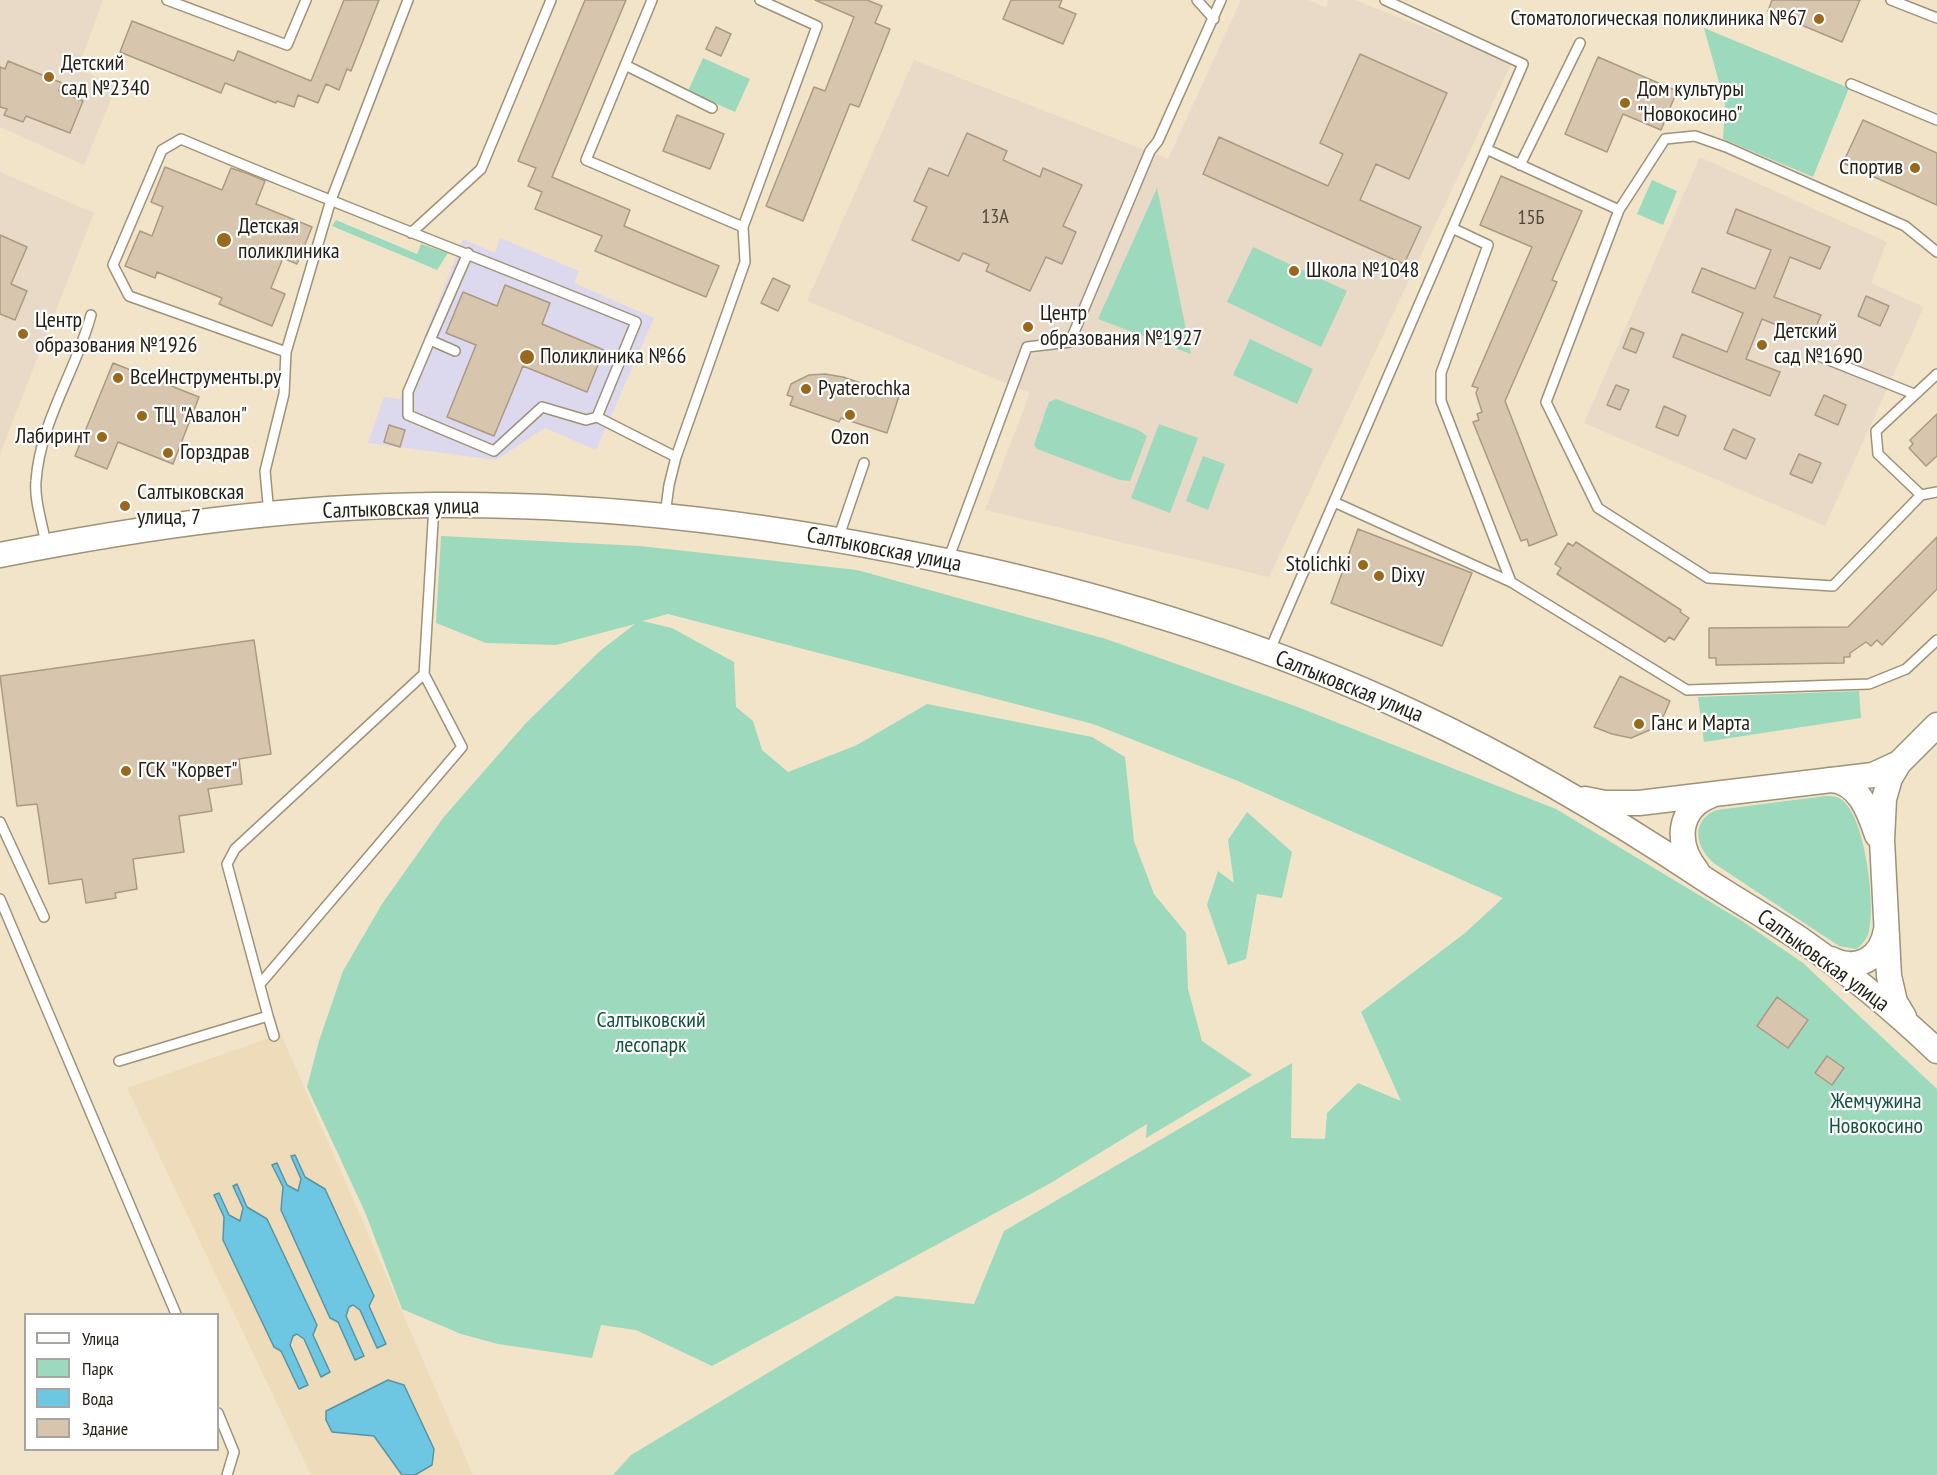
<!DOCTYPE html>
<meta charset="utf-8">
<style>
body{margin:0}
#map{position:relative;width:1937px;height:1475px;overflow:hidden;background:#f2e4c9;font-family:"PT Sans Narrow",sans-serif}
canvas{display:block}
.legend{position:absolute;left:24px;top:1313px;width:195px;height:138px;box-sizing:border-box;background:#fff;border:2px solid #a7a5a1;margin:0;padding:8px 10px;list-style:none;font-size:18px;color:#231e14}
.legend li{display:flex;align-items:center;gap:12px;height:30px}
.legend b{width:30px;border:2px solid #a7a5a1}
</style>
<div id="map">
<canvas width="1937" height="1475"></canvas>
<ul class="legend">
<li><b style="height:8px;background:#fff"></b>Улица</li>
<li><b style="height:16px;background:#9cd9bd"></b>Парк</li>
<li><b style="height:16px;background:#6ec7e2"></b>Вода</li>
<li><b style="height:16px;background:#d7c5ad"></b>Здание</li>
</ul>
</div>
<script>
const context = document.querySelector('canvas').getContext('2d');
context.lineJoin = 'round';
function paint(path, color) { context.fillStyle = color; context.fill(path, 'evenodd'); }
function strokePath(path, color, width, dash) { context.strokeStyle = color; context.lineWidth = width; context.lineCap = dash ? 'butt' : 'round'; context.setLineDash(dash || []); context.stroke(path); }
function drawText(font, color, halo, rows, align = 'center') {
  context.font = font + ' "PT Sans Narrow",sans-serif'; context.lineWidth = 4.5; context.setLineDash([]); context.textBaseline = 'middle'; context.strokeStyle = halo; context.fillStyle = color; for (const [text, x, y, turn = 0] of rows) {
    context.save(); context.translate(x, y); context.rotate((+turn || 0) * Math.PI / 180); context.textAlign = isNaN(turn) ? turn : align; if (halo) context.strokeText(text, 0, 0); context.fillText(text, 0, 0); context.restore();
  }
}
paint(new Path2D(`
 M 281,1034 L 473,1475 L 311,1475 L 127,1088 Z`), '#eddbb9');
paint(new Path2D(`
 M 0,0 L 103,0 L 78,69 L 117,85 L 84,165 L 0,127 Z
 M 1241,0 L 1309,0 L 1326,8 L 1329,0 L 1355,0 L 1512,62 L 1269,577 L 985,510 L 1030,393 L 807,301 L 914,60 L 1168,159 Z
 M 1700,157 L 1887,242 L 1871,283 L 1924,307 L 1825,526 L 1584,423 Z
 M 0,172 L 94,213 L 0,454 Z`), '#e9d9c7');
paint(new Path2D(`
 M 500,238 L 579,271 L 574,283 L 654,318 L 596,450 L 545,428 L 496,460 L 368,443 L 384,397 L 400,399 L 463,239 L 495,253 Z`), '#dcd8ee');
paint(new Path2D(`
 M 1704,28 L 1849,88 L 1813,177 L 1723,139 L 1725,104 Z
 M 703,58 L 750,79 L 735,112 L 688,91 Z
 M 1652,180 L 1677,191 L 1663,225 L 1637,214 Z
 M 1157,188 L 1191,354 L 1098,319 Z
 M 336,220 L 417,254 L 421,244 L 448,253 L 437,270 L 332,226 Z
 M 1253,247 L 1347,291 L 1321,347 L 1227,302 Z
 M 1250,339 L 1313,369 L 1297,404 L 1233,375 Z
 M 1056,399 L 1138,430 L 1147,436 L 1130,481 L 1120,480 L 1037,449 L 1034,445 L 1049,402 Z
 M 1159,424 L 1198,438 L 1170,513 L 1131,498 Z
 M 1203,456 L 1225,464 L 1208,510 L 1186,501 Z
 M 441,536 L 640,546 L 857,570 L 1106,639 L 1295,706 L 1556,809 L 1742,921 L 1803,963 L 1937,1089 L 1937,1475 L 613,1475 L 631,1455 L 896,1296 L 974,1304 L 1004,1231 L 1292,1063 L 1291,1138 L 1325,1139 L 1327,1113 L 1358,1083 L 1401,1101 L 1361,1012 L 1465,933 L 1503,898 L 1238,781 L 1093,724 L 668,614 L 642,621 L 672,628 L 734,662 L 736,707 L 753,721 L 762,750 L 788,772 L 857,745 L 927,704 L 1092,737 L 1125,757 L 1134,841 L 1154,894 L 1186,933 L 1188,989 L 1202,1041 L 1252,1075 L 1146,1138 L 1147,1124 L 1049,1184 L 712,1366 L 636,1330 L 601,1325 L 592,1358 L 498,1344 L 461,1334 L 402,1309 L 365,1212 L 307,1087 L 319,1041 L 343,971 L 382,904 L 443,818 L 526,723 L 600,651 L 635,624 L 556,645 L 486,643 L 436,623 Z
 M 1859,691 L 1861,718 L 1704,742 L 1698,697 Z
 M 1825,796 C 1829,796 1834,796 1839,798 C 1865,811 1876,905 1869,931 C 1867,939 1862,945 1856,949 L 1839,946 L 1715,864 C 1695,848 1690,820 1717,810 Z
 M 1247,812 L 1292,852 L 1282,898 L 1257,894 L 1246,959 L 1228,965 L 1207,905 L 1218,871 L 1234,883 L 1228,840 Z`), '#9cd9bd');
const water = new Path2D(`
 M 295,1155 L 305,1177 L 325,1189 L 374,1296 L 369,1306 L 386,1344 L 377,1348 L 360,1310 L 353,1305 L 349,1307 L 346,1316 L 364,1356 L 355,1360 L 338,1322 L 330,1318 L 281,1210 L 283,1187 L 272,1165 L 277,1163 L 287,1185 L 298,1191 L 301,1179 L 291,1156 Z
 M 237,1184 L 247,1207 L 267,1219 L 317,1325 L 313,1335 L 330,1372 L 321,1377 L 304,1339 L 297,1334 L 293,1336 L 290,1345 L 308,1385 L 299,1389 L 281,1351 L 274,1347 L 223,1240 L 224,1217 L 214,1195 L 219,1193 L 229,1215 L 240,1221 L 243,1208 L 233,1186 Z
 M 388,1380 L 404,1385 L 434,1449 L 432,1465 L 415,1475 L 402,1475 L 374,1436 L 332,1432 L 326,1420 L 326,1411 Z`);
paint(water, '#6ec7e2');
strokePath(water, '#5894a4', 1.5);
const building = new Path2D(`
 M 344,0 L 379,0 L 351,71 L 347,69 L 339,90 L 326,84 L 318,103 L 298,95 L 294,107 L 277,101 L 276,103 L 225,83 L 221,93 L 120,52 L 132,21 L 234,61 L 238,51 L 311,81 Z
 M 585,0 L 626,0 L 552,177 L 630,210 L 624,226 L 719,266 L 706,297 L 595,251 L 602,236 L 535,209 L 542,192 L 528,186 L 536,168 L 518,161 Z
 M 815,0 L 867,0 L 882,6 L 875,23 L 890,29 L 859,107 L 850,104 L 803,221 L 766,206 L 814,87 L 825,91 L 854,17 Z
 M 1011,0 L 1062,0 L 1059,7 L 1076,14 L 1063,44 L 1003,19 Z
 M 1772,0 L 1860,0 L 1842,42 L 1768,11 Z
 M 716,27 L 731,34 L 721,56 L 706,49 Z
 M 1360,54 L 1447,93 L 1409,179 L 1376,164 L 1360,200 L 1421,227 L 1404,264 L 1203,174 L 1219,137 L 1328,186 L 1343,154 L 1320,143 Z
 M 1598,57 L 1677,91 L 1661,130 L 1623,114 L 1607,152 L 1565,134 Z
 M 8,61 L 62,83 L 59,91 L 83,101 L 70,133 L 26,116 L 23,122 L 4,115 L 7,109 L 0,107 L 0,67 L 5,69 Z
 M 677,115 L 724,134 L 710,169 L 663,151 Z
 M 1863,120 L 1937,153 L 1937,205 L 1843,163 Z
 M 967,133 L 1007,151 L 1003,160 L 1040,177 L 1043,168 L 1082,185 L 1063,226 L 1076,232 L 1062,264 L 1046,257 L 1030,291 L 986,271 L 989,264 L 963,253 L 959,261 L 912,240 L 927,207 L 914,201 L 929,168 L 948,176 Z
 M 165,167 L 222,190 L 231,168 L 249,174 L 265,181 L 256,204 L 312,227 L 297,264 L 283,258 L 271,288 L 285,294 L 272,326 L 219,304 L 222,298 L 157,272 L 155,278 L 125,266 L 140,231 L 152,236 L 163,207 L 151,202 Z
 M 1501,176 L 1582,211 L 1552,280 L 1557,282 L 1505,401 L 1557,535 L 1529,546 L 1527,539 L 1521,541 L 1473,422 L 1479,420 L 1477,414 L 1482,412 L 1476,393 L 1478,388 L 1472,386 L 1532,247 L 1480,225 Z
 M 1736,209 L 1830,247 L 1820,269 L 1790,257 L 1774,297 L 1821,315 L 1811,339 L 1762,319 L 1746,359 L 1780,372 L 1770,396 L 1673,357 L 1682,334 L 1727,352 L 1743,313 L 1692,292 L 1702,268 L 1755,289 L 1771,250 L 1727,233 Z
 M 0,235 L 27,247 L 11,284 L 27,291 L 15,320 L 0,314 Z
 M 773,278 L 790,286 L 778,311 L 761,303 Z
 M 505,285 L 550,303 L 542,324 L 604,350 L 587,392 L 523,366 L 494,436 L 447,417 L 476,345 L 446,333 L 463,292 L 497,306 Z
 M 1866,296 L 1889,306 L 1880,326 L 1858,316 Z
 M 1631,328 L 1644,333 L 1636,353 L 1623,348 Z
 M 113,363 L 199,397 L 173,464 L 118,442 L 107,469 L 75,456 Z
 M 825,374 L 843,377 L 899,396 L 887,433 L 841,418 L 839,422 L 790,405 L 793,397 L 787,395 L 791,384 L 809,375 Z
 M 1616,385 L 1629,390 L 1620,410 L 1607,405 Z
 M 1824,395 L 1846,405 L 1838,425 L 1815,415 Z
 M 1664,406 L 1686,416 L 1678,436 L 1656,427 Z
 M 1937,414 L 1937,456 L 1926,466 L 1909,448 L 1913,444 L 1910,440 Z
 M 389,425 L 405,430 L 400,447 L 384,442 Z
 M 1733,429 L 1755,439 L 1746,459 L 1724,449 Z
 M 1799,454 L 1821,463 L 1812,483 L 1790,474 Z
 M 1358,529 L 1472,573 L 1442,646 L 1331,603 Z
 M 1937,537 L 1937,589 L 1882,645 L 1877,640 L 1871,646 L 1866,642 L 1850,653 L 1850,657 L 1844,657 L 1844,663 L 1716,665 L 1716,658 L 1709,658 L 1709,628 L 1848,627 Z
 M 1576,542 L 1681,610 L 1680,612 L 1689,618 L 1674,640 L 1669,637 L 1665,642 L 1557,574 L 1561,568 L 1555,564 L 1568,543 L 1573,546 Z
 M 254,640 L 271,754 L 239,759 L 242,784 L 208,789 L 212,811 L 179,816 L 184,852 L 133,859 L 137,889 L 115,893 L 116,898 L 86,903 L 82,879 L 49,884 L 37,804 L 17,806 L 0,676 Z
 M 1620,676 L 1670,701 L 1664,715 L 1652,729 L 1631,738 L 1612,734 L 1594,727 Z
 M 1777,997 L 1808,1020 L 1788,1048 L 1757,1026 Z
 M 1827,1056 L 1844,1068 L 1832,1085 L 1815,1073 Z`);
paint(building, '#d7c5ad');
strokePath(building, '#ab9a82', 1.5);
const service = new Path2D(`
 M 167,0 L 287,45 L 306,0
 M 652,0 L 586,160 L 743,227
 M 1197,0 L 1214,19
 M 1891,0 L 1937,18
 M 625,65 L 712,108
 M 1851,84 L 1937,120
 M 1486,149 L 1619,210
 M 1520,165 L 1580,43
 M 1452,228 L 1488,245 L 1441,373 L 1441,401 L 1511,582 L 1687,690 L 1869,684 L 1906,669 L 1937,640
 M 411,233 L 481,169 L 551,0
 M 1937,252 L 1905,226 L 1726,147 L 1695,136 L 1665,139 L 1619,210 L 1546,402 L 1598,508 L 1708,578 L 1833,586 L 1921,495 L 1937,492
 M 430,340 L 408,392 L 408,415 L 494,451 L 542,407 L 586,420 L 597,417
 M 455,351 L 430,340 L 468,253
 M 286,352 L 129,296 L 113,265 L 162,150 L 181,139 C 332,203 485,260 636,322 L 597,417 L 676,457
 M 1819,356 L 1914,394
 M 1921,495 L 1878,454 L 1876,431 L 1937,374
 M 1334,502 L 1511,582
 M 269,514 L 265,471 L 284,394 L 286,352 L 331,200 L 408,0
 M 665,515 L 669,485 L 676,457 L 745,262 L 743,227 L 817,26 L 760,0
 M 838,539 L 864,463
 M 46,545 C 43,525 34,501 36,481 C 40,422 76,371 91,315
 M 948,560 L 1027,347 L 1070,342 L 1150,151 L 1158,141 L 1221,0
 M 1269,652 L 1523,64 L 1385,0
 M 0,822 L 44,917
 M 0,899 L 176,1314
 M 260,984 L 462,747 L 424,674
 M 268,1016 L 274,1036
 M 119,1061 L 268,1016 L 227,864 L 235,849 L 424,674 L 434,505
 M 218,1413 L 234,1452 L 227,1475`);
const tertiary = new Path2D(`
 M 0,555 C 143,527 288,506 434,505 C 611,503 787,526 960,564 C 1116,598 1269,645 1414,713 C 1515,760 1611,817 1703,878 C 1735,899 1768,918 1800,939 C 1848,972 1895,1011 1937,1051
 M 1899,763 L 1890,778 L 1884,799 L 1882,840 L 1889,976 L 1895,1002 L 1904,1017
 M 1829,780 C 1858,780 1869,811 1877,835
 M 1585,799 L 1605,803 L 1639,803 L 1873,775 L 1899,763 L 1937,725
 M 1697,871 C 1675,844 1677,808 1712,795
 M 1831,959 C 1857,972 1881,959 1886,930`);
strokePath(service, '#9e9278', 12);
strokePath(tertiary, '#9e9278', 27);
strokePath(service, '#fff', 9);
strokePath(tertiary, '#fff', 24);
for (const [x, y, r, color] of [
 [1819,19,6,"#9a681c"],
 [49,77,6,"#9a681c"],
 [1625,103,6,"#9a681c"],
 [1915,168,6,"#9a681c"],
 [224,240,8,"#9a681c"],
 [1294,271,6,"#9a681c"],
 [1028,327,6,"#9a681c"],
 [23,334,6,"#9a681c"],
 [1762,345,6,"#9a681c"],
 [527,357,8,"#9a681c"],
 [118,378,6,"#9a681c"],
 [806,389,6,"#9a681c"],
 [850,415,6,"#9a681c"],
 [142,416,6,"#9a681c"],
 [102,437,6,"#9a681c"],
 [168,453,6,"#9a681c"],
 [125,506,6,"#9a681c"],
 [1363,565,6,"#9a681c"],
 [1379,576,6,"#9a681c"],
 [1639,724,6,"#9a681c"],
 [126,771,6,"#9a681c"]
]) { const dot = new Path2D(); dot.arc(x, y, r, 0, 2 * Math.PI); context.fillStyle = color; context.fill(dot); strokePath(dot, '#fff', 2); }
drawText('20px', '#50483a', null, [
 ["13А",995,217],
 ["15Б",1531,218]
]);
drawText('22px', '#231e14', '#fff', [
 ["Стоматологическая поликлиника №67",1807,19,"right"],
 ["Детский",61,64],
 ["сад №2340",61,89],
 ["Дом культуры",1637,90],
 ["\"Новокосино\"",1637,115],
 ["Спортив",1903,168,"right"],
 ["Детская",238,227],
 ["поликлиника",238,252],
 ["Школа №1048",1306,271],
 ["Центр",1040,314],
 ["образования №1927",1040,339],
 ["Центр",35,321],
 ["образования №1926",35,346],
 ["Детский",1774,332],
 ["сад №1690",1774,357],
 ["Поликлиника №66",540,357],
 ["ВсеИнструменты.ру",130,378],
 ["Pyaterochka",818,389],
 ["ТЦ \"Авалон\"",154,416],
 ["Лабиринт",90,437,"right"],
 ["Ozon",850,438,"center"],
 ["Горздрав",180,453],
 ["Салтыковская",137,493],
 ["улица, 7",137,518],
 ["Stolichki",1351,565,"right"],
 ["Dixy",1391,576],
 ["Ганс и Марта",1651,724],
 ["ГСК \"Корвет\"",138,771]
], 'left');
drawText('22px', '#231e14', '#fff', [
 ["Салтыковская улица",401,509,-2],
 ["Салтыковская улица",884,550,11],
 ["Салтыковская улица",1349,687,22],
 ["Салтыковская улица",1823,961,36]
]);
drawText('22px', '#13523b', '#fff', [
 ["Салтыковский",651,1021],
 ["лесопарк",651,1046],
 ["Жемчужина",1876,1102],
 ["Новокосино",1876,1127]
]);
</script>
